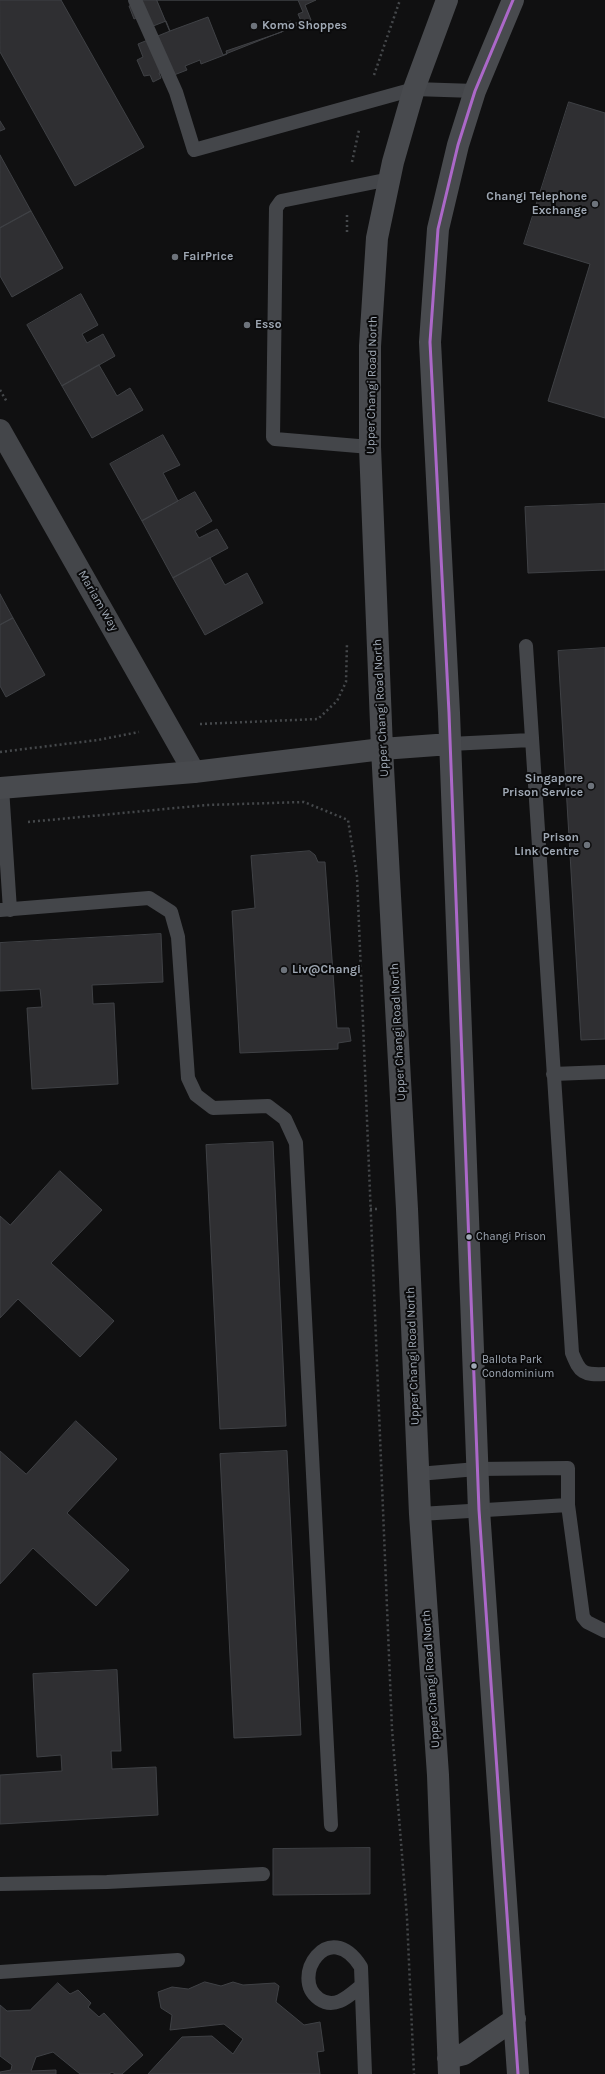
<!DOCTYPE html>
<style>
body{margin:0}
canvas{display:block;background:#101011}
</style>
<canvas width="605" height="2074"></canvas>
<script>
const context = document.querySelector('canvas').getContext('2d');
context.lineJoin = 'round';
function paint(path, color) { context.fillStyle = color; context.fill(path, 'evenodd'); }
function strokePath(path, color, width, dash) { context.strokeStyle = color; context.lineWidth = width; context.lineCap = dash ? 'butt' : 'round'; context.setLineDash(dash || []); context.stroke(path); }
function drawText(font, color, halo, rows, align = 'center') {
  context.font = font + ' Karla,sans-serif'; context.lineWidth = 4; context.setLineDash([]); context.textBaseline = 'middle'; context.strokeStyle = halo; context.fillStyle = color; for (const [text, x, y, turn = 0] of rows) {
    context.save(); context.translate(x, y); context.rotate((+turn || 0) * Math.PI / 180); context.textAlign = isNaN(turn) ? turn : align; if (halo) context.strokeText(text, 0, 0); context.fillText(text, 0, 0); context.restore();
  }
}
const building = new Path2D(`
 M 0,0 L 61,0 L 144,147 L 75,186 L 0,52 Z
 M 139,0 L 298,0 L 303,12 L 298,14 L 301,21 L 293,24 L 291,21 L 279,25 L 282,32 L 226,51 L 227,54 L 201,64 L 200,60 L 185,66 L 187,70 L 174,75 L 171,69 L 159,73 L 161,78 L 153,82 L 150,75 L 144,76 L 137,60 L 143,57 L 138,44 L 170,31 L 166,21 L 143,30 L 138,17 L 134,19 L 129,6 L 140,2 Z
 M 157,0 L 316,0 L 305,5 L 311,20 L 223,55 L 208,17 L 170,31 Z
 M 569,102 L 605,113 L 605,418 L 548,401 L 590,264 L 524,244 Z
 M 0,121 L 5,129 L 0,131 Z
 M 0,155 L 31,211 L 0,228 Z
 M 31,211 L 63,268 L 12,297 L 0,276 L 0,228 Z
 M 81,294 L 98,325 L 82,334 L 87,343 L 103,334 L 115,356 L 62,386 L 27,325 Z
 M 99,365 L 117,396 L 130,388 L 143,410 L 92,438 L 62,386 Z
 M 163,435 L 180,465 L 163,473 L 178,501 L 142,521 L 110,464 Z
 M 195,492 L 212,521 L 195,531 L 199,538 L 217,529 L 228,548 L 173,578 L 142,521 Z
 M 605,504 L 605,570 L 528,573 L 525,507 Z
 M 210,558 L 225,585 L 247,573 L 263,603 L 205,635 L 173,578 Z
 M 0,594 L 13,618 L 0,625 Z
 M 13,618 L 45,675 L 6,697 L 0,686 L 0,625 Z
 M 605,648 L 605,1039 L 581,1040 L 558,651 Z
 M 310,851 L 315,855 L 318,862 L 325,862 L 337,1028 L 349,1028 L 351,1041 L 338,1043 L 338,1049 L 240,1053 L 232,911 L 255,908 L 251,856 Z
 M 161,934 L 163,982 L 92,985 L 93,1004 L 114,1003 L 118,1084 L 32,1089 L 27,1008 L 42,1007 L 40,989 L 0,991 L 0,943 Z
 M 273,1142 L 286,1426 L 220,1429 L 206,1145 Z
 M 60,1171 L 102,1210 L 51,1263 L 114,1321 L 80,1357 L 18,1299 L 0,1318 L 0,1216 L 10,1225 Z
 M 76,1421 L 117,1459 L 67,1513 L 129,1570 L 96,1606 L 33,1548 L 0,1584 L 0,1451 L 26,1474 Z
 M 287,1451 L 301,1735 L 234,1738 L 220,1454 Z
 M 117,1670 L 121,1751 L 111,1751 L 112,1769 L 156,1767 L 158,1815 L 0,1824 L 0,1775 L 62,1771 L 61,1755 L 37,1757 L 33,1674 Z
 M 370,1848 L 370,1894 L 273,1895 L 273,1849 Z
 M 205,1982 L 221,1986 L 233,1982 L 243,1985 L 275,1983 L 279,1986 L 276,2002 L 304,2025 L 320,2022 L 324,2051 L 317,2052 L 320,2074 L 148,2074 L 182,2037 L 212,2036 L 233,2054 L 243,2039 L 224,2024 L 170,2030 L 172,2015 L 161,2008 L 158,1992 L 172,1987 L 188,1989 Z
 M 58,1983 L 70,1994 L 78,1990 L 91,2003 L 88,2007 L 99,2017 L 104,2013 L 143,2055 L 122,2074 L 115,2074 L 112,2072 L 109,2074 L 80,2074 L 53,2052 L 36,2057 L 31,2071 L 56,2070 L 56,2074 L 0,2074 L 0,2072 L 11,2070 L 12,2065 L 0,2056 L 0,2005 L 7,2011 L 30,2010 Z`);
paint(building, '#2f2f32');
strokePath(building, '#3f4145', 1);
strokePath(new Path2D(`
 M 374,75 L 400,0
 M 352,162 L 359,130
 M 347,232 L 347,213
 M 0,390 L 7,402
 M 200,724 L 318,719 L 337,701 L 346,682 L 347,643
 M 0,752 L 98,740 L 139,732
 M 28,822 L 207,805 L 304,802 L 348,820 L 357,876 L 392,1729 L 407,1918 L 414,2074
 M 370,1209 L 379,1209`), '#45484b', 2.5, [2, 3]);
strokePath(new Path2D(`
 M 135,0 L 176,92 L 194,150 L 414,89 L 475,91
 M 370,447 L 275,439 L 273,437 L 276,208 L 281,201 L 390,179
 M 526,646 L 572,1353 C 580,1373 583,1375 605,1374
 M 450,744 L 531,740
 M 2,788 L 10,910
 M 0,910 L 149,898 L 171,912 L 178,937 L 188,1078 L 196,1095 L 213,1108 L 268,1106 L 285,1119 L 296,1143 L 331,1825
 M 553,1074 L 605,1072
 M 418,1474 L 477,1469 L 568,1468 L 568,1505 L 583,1617 L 587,1622 L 605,1631
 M 420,1514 L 568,1505
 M 0,1884 L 107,1882 L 263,1874
 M 0,1972 L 178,1960
 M 361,1986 C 349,1996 335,2010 319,1999 C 289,1978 329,1916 361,1967 L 365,2074`), '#44464a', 14);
strokePath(new Path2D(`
 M 0,430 L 194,772`), '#44464a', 22);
strokePath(new Path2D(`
 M 447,0 L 414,89 L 393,162 L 377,238 L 370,346 L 370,447 L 382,749 L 407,1209 L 420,1514 L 438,1775 L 449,2074
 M 513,0 L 475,91 L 458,145 L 438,229 L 430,342 L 449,713 L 479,1510 L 518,2074
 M 0,788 L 194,772 L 382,749 L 450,744
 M 448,2058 L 464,2054 L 515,2019`), '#484a4e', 22);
strokePath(new Path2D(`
 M 513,0 L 475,91 L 458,145 L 438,229 L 430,342 L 449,713 L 479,1510 L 518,2074`), '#ac68c9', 3);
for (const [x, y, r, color] of [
 [254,26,4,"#6d737b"],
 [595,204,4,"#6d737b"],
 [175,257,4,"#6d737b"],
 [247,325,4,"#6d737b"],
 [591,786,4,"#6d737b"],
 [587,845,4,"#6d737b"],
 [284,970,4,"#6d737b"],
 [469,1237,3.5,"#9fa8b4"],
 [474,1366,3.5,"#9fa8b4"]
]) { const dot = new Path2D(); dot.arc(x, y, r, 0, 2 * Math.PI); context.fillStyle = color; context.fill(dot); strokePath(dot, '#0b0b0c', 1.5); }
drawText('11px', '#9fa8b4', '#0b0b0c', [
 ["Changi Prison",476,1237],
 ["Ballota Park",482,1360],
 ["Condominium",482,1374]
], 'left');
drawText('bold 12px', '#9fa8b4', '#0b0b0c', [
 ["Komo Shoppes",262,26],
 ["Changi Telephone",587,197,"right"],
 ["Exchange",587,211,"right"],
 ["FairPrice",183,257],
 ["Esso",255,325],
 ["Singapore",583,779,"right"],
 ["Prison Service",583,793,"right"],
 ["Prison",579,838,"right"],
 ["Link Centre",579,852,"right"],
 ["Liv@Changi",292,970]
], 'left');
drawText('12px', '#9fa8b4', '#0b0b0c', [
 ["Upper Changi Road North",372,385,-89],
 ["Mariam Way",98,601,60],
 ["Upper Changi Road North",381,708,-93],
 ["Upper Changi Road North",398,1032,-93],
 ["Upper Changi Road North",413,1356,-92],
 ["Upper Changi Road North",431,1679,-94]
]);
</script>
